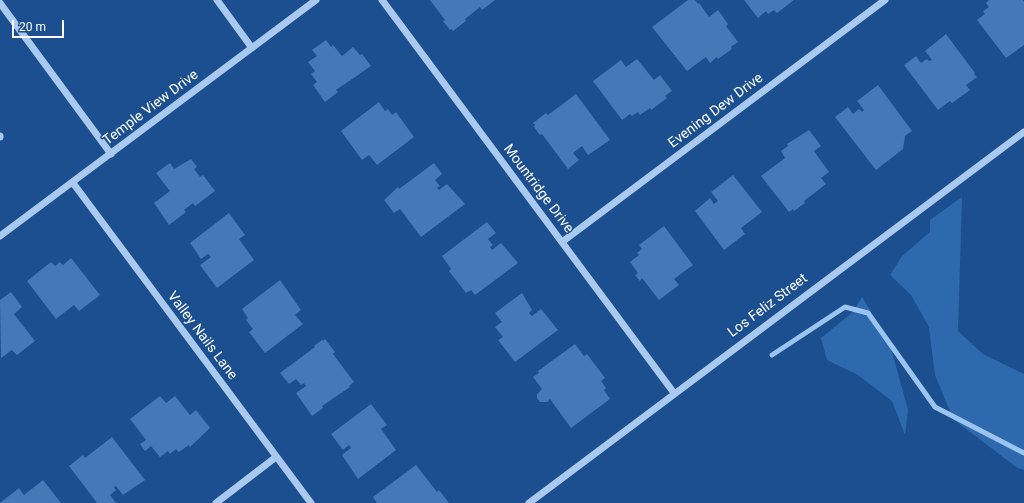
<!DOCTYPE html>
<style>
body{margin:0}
#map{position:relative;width:1024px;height:503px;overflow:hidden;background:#1b4f8f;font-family:Roboto,sans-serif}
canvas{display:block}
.scale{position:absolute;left:12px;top:20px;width:52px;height:18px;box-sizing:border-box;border:2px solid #fff;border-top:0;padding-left:5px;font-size:12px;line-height:14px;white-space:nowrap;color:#fff;-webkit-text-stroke:3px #1b4f8f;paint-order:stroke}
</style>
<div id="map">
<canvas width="1024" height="503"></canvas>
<div class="scale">20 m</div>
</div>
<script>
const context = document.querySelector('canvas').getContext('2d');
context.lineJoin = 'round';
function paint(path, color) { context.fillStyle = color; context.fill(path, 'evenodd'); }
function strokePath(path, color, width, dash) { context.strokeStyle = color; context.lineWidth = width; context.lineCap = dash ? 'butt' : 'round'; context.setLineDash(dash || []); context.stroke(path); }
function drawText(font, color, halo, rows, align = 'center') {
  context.font = font + ' Roboto,sans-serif'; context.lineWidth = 3; context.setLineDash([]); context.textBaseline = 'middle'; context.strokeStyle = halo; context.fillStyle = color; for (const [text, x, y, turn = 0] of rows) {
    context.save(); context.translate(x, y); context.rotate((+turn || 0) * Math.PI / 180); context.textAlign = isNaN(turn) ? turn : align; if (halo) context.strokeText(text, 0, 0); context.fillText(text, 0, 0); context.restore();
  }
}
paint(new Path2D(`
 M 962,197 L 958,331 L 983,354 L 1024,374 L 1024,470 L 1016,467 L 953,419 L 935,375 L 929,327 L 911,295 L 890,275 L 902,256 L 930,232 L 930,220 Z
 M 862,297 L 889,341 L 908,410 L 905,435 L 892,401 L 858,375 L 827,360 L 821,338 L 853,312 Z`), '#2e69ad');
strokePath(new Path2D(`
 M 772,355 L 845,307 L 868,313 L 935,407 L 1024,453`), '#9cc4f0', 5);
paint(new Path2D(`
 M 430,0 L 495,0 L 482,10 L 480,7 L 465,19 L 466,21 L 453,31 L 452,29 L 450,30 L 443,21 L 445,20 Z
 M 688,0 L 695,0 L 698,4 L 699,3 L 709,17 L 718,10 L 728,24 L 726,26 L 738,42 L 731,47 L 732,49 L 718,59 L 717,57 L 710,63 L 706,57 L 687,71 L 652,27 Z
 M 744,0 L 794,0 L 777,13 L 774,10 L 768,14 L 766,11 L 758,18 Z
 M 989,0 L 1023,0 L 1024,2 L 1024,45 L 1006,58 L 977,20 L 985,14 L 983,11 L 989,7 L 986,3 Z
 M 946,34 L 975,73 L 974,74 L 977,77 L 966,85 L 970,90 L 952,103 L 950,101 L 938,110 L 904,65 L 916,56 L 921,63 L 927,59 L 929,61 L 932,60 L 925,51 Z
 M 326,40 L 331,47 L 333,45 L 342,56 L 353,47 L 360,55 L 362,54 L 371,66 L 336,90 L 338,92 L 325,102 L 313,85 L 317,82 L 311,74 L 315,71 L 308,62 L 317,56 L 312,50 Z
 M 637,59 L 654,80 L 660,75 L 672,91 L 665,96 L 667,98 L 651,110 L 650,108 L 640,115 L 638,112 L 632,116 L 630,114 L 622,120 L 593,81 L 621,60 L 626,67 Z
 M 878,85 L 912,131 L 905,136 L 903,149 L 876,170 L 835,117 L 848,107 L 853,114 L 859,109 L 862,112 L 864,110 L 857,101 Z
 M 576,94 L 610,140 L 588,155 L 582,146 L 573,153 L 579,160 L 568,169 L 542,134 L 540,135 L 534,127 L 535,125 L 533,123 L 546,113 L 548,115 Z
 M 379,102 L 385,111 L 388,109 L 392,115 L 396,112 L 414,137 L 377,165 L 369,155 L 362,160 L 341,131 Z
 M 809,130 L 821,146 L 814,151 L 829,172 L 821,178 L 826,184 L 804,201 L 805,203 L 794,211 L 793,209 L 789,212 L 761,176 L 785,158 L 781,151 L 788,146 L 787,144 Z
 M 191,159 L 197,167 L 194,169 L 200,177 L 203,175 L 215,191 L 195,206 L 193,203 L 184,210 L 186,212 L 169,225 L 154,203 L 170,191 L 156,173 L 170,163 L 174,169 Z
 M 434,163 L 442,174 L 435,180 L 440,186 L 437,188 L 439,190 L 447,184 L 465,204 L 421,237 L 400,209 L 394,213 L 384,200 L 398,187 L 399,189 Z
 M 733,175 L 762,212 L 741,228 L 745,234 L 724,250 L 695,211 L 710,198 L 714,204 L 718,201 L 711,192 Z
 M 229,213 L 245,235 L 239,239 L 254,260 L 217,288 L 200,265 L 211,257 L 208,254 L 201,259 L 190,243 Z
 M 487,222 L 496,233 L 488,239 L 493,245 L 490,247 L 492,250 L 501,243 L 518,263 L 475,295 L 471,290 L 466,293 L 449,271 L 451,269 L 442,256 Z
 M 664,226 L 693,265 L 674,279 L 679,285 L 659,300 L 642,278 L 640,281 L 635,275 L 638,273 L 630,262 L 639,255 L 637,253 L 642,249 L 639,245 Z
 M 71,258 L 100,295 L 79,311 L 74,305 L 56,319 L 27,281 L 51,262 L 55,266 L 60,262 L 63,265 Z
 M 280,280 L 301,310 L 295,315 L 303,324 L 265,353 L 249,332 L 253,329 L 246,320 L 248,318 L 242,309 Z
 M 11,292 L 22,307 L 14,314 L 35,341 L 17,355 L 12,350 L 1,358 L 0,300 Z
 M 522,293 L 532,310 L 529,313 L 532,316 L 541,309 L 558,330 L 515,362 L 498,340 L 503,337 L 495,327 L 502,322 L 495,313 Z
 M 325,339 L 335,352 L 333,354 L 354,382 L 349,386 L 350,387 L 322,406 L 323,408 L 312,416 L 296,393 L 306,386 L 304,383 L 301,385 L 296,379 L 289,384 L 280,373 L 315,347 L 314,346 L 322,340 L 323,341 Z
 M 575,344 L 584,356 L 587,354 L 605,378 L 601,381 L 606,388 L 604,390 L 610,399 L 571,428 L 550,399 L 547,402 L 540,402 L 537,398 L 537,394 L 542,389 L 533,377 L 539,373 L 538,371 Z
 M 160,396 L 166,403 L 175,396 L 190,415 L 196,410 L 210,428 L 190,447 L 189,445 L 179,452 L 176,449 L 170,454 L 168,451 L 160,457 L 151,446 L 145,451 L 140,444 L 146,440 L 130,419 Z
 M 371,404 L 387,425 L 381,429 L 396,450 L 358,479 L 342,455 L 351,448 L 349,445 L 343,450 L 331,434 Z
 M 112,437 L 145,480 L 123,495 L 116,486 L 114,487 L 116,490 L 110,495 L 116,503 L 97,503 L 69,466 L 83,455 L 85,458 Z
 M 416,465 L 437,492 L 439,490 L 449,503 L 377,503 L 373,497 Z
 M 43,480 L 61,503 L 0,503 L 19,488 L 24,495 Z`), '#4478b7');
strokePath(new Path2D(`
 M 217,0 L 252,48
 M 382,0 L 674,393
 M 0,3 L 111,154
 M 0,136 L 0,137
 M 73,183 L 311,503
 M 0,236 L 316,0
 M 562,242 L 885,0
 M 216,503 L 276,457
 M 529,503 L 1024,132`), '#a9c9ee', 7);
drawText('14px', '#fff', '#1b4f8f', [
 ["Temple View Drive",151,108,-37],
 ["Evening Dew Drive",716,111,-37],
 ["Mountridge Drive",538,189,53],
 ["Los Feliz Street",768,306,-37],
 ["Valley Nails Lane",202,336,53]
]);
</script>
